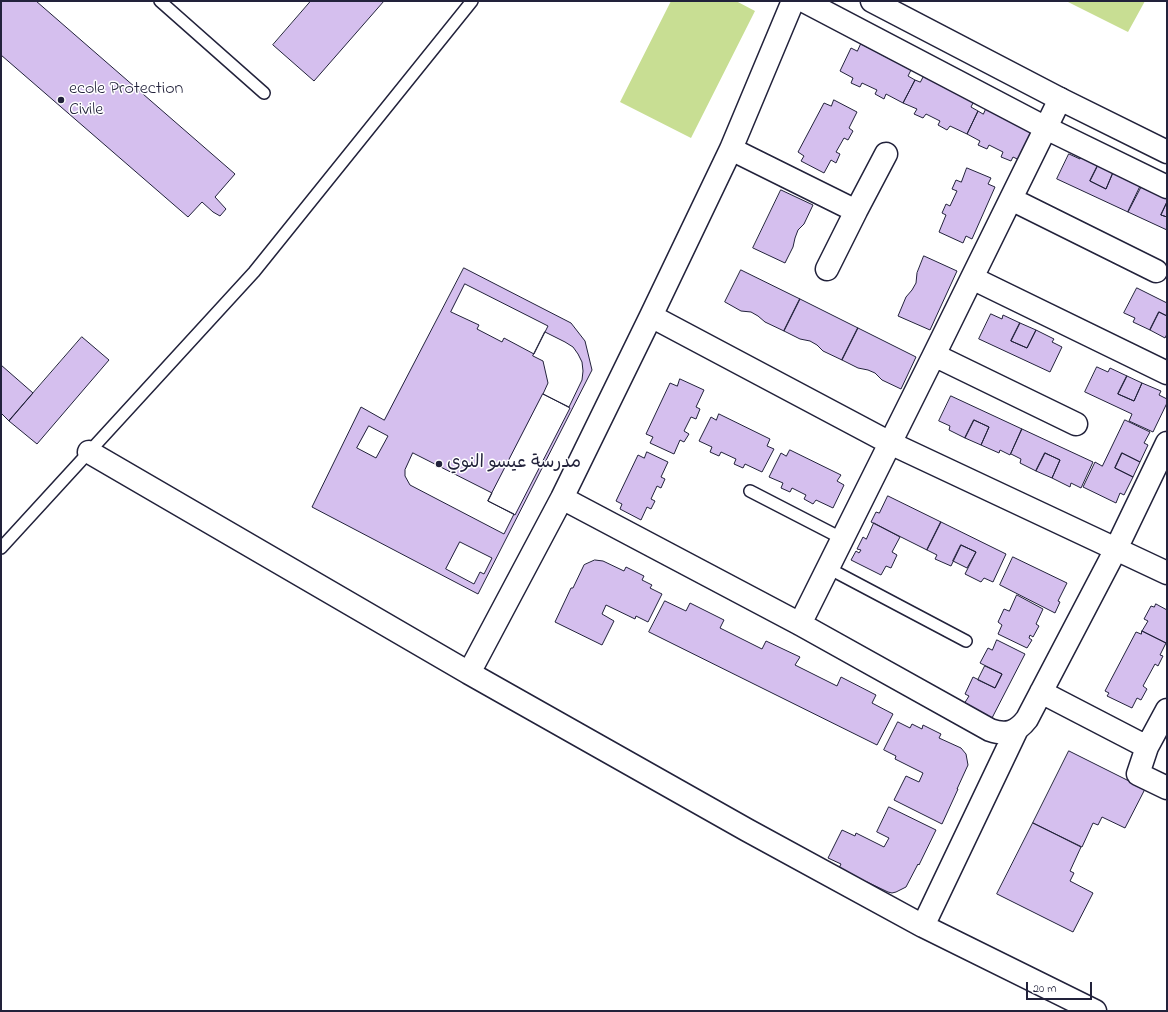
<!DOCTYPE html>
<meta charset="utf-8">
<style>
body{margin:0}
#map{position:relative;width:1168px;height:1012px;overflow:hidden;background:#fff;font-family:"Indie Flower",sans-serif}
canvas{display:block}
.frame{position:absolute;inset:0;border:2px solid #22223b;pointer-events:none}
.scale{position:absolute;left:1026px;top:982px;width:66px;height:18px;box-sizing:border-box;border:2px solid #22223b;border-top:0;padding-left:5px;font-size:12px;line-height:14px;white-space:nowrap;color:#22223b;-webkit-text-stroke:3px #fff;paint-order:stroke}
</style>
<div id="map">
<canvas width="1168" height="1012"></canvas>
<div class="frame"></div>
<div class="scale">20 m</div>
</div>
<script>
const context = document.querySelector('canvas').getContext('2d');
context.lineJoin = 'round';
function paint(path, color) { context.fillStyle = color; context.fill(path, 'evenodd'); }
function strokePath(path, color, width, dash) { context.strokeStyle = color; context.lineWidth = width; context.lineCap = dash ? 'butt' : 'round'; context.setLineDash(dash || []); context.stroke(path); }
function drawText(font, color, halo, rows, align = 'center') {
  context.font = font + ' "Indie Flower","Playpen Sans Arabic",sans-serif'; context.lineWidth = 3; context.setLineDash([]); context.textBaseline = 'middle'; context.strokeStyle = halo; context.fillStyle = color; for (const [text, x, y, turn = 0] of rows) {
    context.save(); context.translate(x, y); context.rotate((+turn || 0) * Math.PI / 180); context.textAlign = isNaN(turn) ? turn : align; if (halo) context.strokeText(text, 0, 0); context.fillText(text, 0, 0); context.restore();
  }
}
paint(new Path2D(`
 M 671,1 L 736,1 L 755,11 L 691,138 L 620,102 Z
 M 1066,1 L 1145,1 L 1128,32 Z`), '#c8de93');
const building = new Path2D(`
 M 1,1 L 36,1 L 235,174 L 215,197 L 226,209 L 220,216 L 213,212 L 202,202 L 188,217 L 1,55 Z
 M 311,1 L 384,1 L 314,81 L 273,45 Z
 M 861,44 L 911,70 L 908,76 L 915,80 L 903,103 L 886,94 L 884,99 L 875,94 L 877,90 L 862,83 L 860,87 L 851,83 L 853,78 L 840,71 L 851,48 L 857,51 Z
 M 924,76 L 974,101 L 971,107 L 978,111 L 967,134 L 950,126 L 947,130 L 938,125 L 940,121 L 926,114 L 923,118 L 914,114 L 917,109 L 903,103 L 915,80 L 920,82 Z
 M 834,100 L 857,112 L 849,128 L 853,131 L 848,140 L 844,138 L 836,152 L 840,154 L 836,163 L 831,160 L 824,173 L 801,161 L 804,156 L 798,152 L 824,103 L 831,106 Z
 M 987,107 L 1038,132 L 1030,165 L 1013,157 L 1011,161 L 1001,157 L 1003,152 L 989,145 L 987,149 L 978,145 L 980,141 L 967,134 L 978,111 L 983,114 Z
 M 1069,154 L 1080,159 L 1082,155 L 1099,163 L 1090,181 L 1106,189 L 1114,170 L 1132,179 L 1131,182 L 1141,187 L 1128,212 L 1057,179 Z
 M 1099,163 L 1114,170 L 1106,189 L 1090,181 Z
 M 967,168 L 991,178 L 988,184 L 995,187 L 972,239 L 966,236 L 963,243 L 939,232 L 946,215 L 942,213 L 946,204 L 950,206 L 957,191 L 952,189 L 956,180 L 961,182 Z
 M 1140,187 L 1151,192 L 1153,189 L 1167,195 L 1167,202 L 1161,215 L 1167,217 L 1167,230 L 1128,212 Z
 M 781,190 L 813,205 L 804,224 L 798,230 L 795,238 L 793,247 L 785,263 L 753,248 Z
 M 1167,202 L 1167,217 L 1161,215 Z
 M 924,256 L 957,271 L 930,330 L 898,316 L 906,297 L 912,290 L 916,283 L 917,273 Z
 M 464,268 L 571,323 L 585,341 L 592,370 L 478,594 L 312,507 L 361,407 L 384,420 Z
 M 741,270 L 800,299 L 784,331 L 765,322 L 758,316 L 751,312 L 741,311 L 725,302 Z
 M 465,284 L 548,326 L 534,354 L 504,338 L 502,342 L 477,329 L 479,325 L 451,312 Z
 M 1137,288 L 1167,303 L 1167,316 L 1159,312 L 1150,330 L 1133,322 L 1135,318 L 1124,313 Z
 M 800,299 L 858,328 L 842,360 L 823,351 L 817,345 L 810,341 L 800,339 L 784,331 Z
 M 1159,312 L 1167,316 L 1167,334 L 1165,338 L 1150,330 Z
 M 991,314 L 1002,319 L 1003,315 L 1020,323 L 1011,341 L 1027,348 L 1036,330 L 1054,339 L 1052,342 L 1062,347 L 1050,372 L 979,339 Z
 M 1020,323 L 1036,330 L 1027,348 L 1011,341 Z
 M 858,328 L 916,357 L 901,389 L 882,380 L 875,373 L 868,370 L 858,368 L 842,360 Z
 M 545,332 L 565,342 L 573,347 L 578,354 L 582,362 L 583,371 L 582,380 L 569,407 L 543,394 L 548,383 L 543,361 L 533,356 Z
 M 82,337 L 109,360 L 37,444 L 9,421 Z
 M 1,365 L 33,393 L 9,421 L 1,413 Z
 M 1097,367 L 1108,372 L 1110,368 L 1127,376 L 1118,394 L 1134,401 L 1142,383 L 1161,391 L 1159,395 L 1167,399 L 1167,403 L 1153,432 L 1129,421 L 1132,414 L 1085,392 Z
 M 1127,376 L 1142,383 L 1134,401 L 1118,394 Z
 M 680,379 L 704,390 L 696,407 L 700,409 L 696,419 L 691,417 L 684,431 L 689,434 L 684,442 L 680,440 L 674,454 L 650,443 L 653,437 L 646,434 L 670,383 L 677,386 Z
 M 543,394 L 570,408 L 515,515 L 488,501 Z
 M 951,396 L 1022,429 L 1010,455 L 1000,450 L 999,453 L 981,445 L 989,427 L 974,420 L 965,438 L 949,430 L 950,426 L 939,421 Z
 M 719,414 L 770,439 L 767,446 L 774,449 L 762,472 L 745,464 L 743,468 L 734,464 L 736,459 L 721,452 L 719,456 L 710,452 L 712,447 L 699,441 L 711,417 L 716,420 Z
 M 974,420 L 989,427 L 981,445 L 965,438 Z
 M 1125,420 L 1150,432 L 1144,443 L 1148,445 L 1140,462 L 1122,453 L 1115,468 L 1133,477 L 1124,495 L 1120,493 L 1116,503 L 1083,487 L 1095,462 L 1102,466 Z
 M 369,426 L 388,436 L 376,458 L 357,448 Z
 M 1022,429 L 1093,462 L 1081,488 L 1071,483 L 1070,487 L 1052,478 L 1060,460 L 1045,453 L 1036,471 L 1020,463 L 1021,459 L 1011,454 Z
 M 790,450 L 841,475 L 837,481 L 844,485 L 833,508 L 816,500 L 813,504 L 804,499 L 806,495 L 792,488 L 790,492 L 781,488 L 783,483 L 769,477 L 781,453 L 786,456 Z
 M 647,452 L 668,462 L 661,477 L 665,479 L 661,488 L 657,486 L 651,499 L 655,501 L 651,509 L 647,507 L 641,520 L 620,509 L 622,504 L 616,501 L 638,455 L 644,458 Z
 M 413,453 L 492,493 L 488,501 L 514,514 L 504,534 L 410,485 L 405,476 L 405,470 Z
 M 1045,453 L 1060,460 L 1052,478 L 1036,471 Z
 M 1122,453 L 1140,462 L 1133,477 L 1115,468 Z
 M 888,496 L 941,522 L 927,550 L 871,522 L 876,512 L 879,513 Z
 M 941,522 L 1006,554 L 993,582 L 984,578 L 981,582 L 965,574 L 976,552 L 961,545 L 951,566 L 935,559 L 937,555 L 927,550 Z
 M 874,523 L 900,537 L 892,552 L 897,555 L 891,568 L 886,566 L 881,575 L 851,560 L 856,551 L 859,553 L 861,550 L 857,549 L 863,537 L 866,539 Z
 M 460,542 L 492,558 L 484,574 L 480,572 L 474,584 L 446,569 Z
 M 961,545 L 976,552 L 967,568 L 953,561 Z
 M 1013,557 L 1067,583 L 1058,601 L 1060,602 L 1055,613 L 1000,585 Z
 M 595,560 L 603,561 L 624,571 L 626,567 L 644,576 L 642,580 L 652,585 L 650,588 L 662,594 L 648,622 L 636,616 L 635,619 L 606,605 L 602,614 L 614,621 L 602,645 L 555,622 L 571,588 L 573,588 L 584,565 Z
 M 1017,595 L 1043,609 L 1036,624 L 1039,626 L 1033,637 L 1030,635 L 1029,638 L 1032,640 L 1027,648 L 998,634 L 1002,625 L 998,622 L 1004,609 L 1009,611 Z
 M 665,601 L 686,611 L 690,603 L 724,620 L 720,628 L 762,649 L 766,641 L 800,657 L 795,665 L 837,686 L 841,677 L 876,695 L 872,703 L 893,714 L 877,745 L 649,632 Z
 M 1156,604 L 1167,610 L 1167,641 L 1166,643 L 1142,631 L 1148,621 L 1144,619 L 1151,606 L 1154,607 Z
 M 1142,631 L 1166,643 L 1160,655 L 1163,656 L 1158,666 L 1155,664 L 1143,686 L 1147,689 L 1141,700 L 1137,698 L 1132,708 L 1107,696 L 1109,693 L 1105,691 L 1136,632 L 1141,634 Z
 M 997,640 L 1025,654 L 992,718 L 964,704 L 969,696 L 965,694 L 973,677 L 995,688 L 1002,674 L 980,663 L 988,648 L 992,650 Z
 M 985,666 L 1002,674 L 995,688 L 978,680 Z
 M 898,722 L 910,728 L 912,724 L 922,729 L 923,725 L 941,734 L 939,738 L 961,748 L 966,754 L 968,765 L 957,789 L 958,789 L 942,824 L 894,800 L 906,776 L 919,782 L 923,773 L 895,759 L 896,756 L 884,750 Z
 M 1069,751 L 1145,789 L 1125,828 L 1102,817 L 1098,825 L 1093,823 L 1082,847 L 1033,823 Z
 M 889,807 L 936,830 L 919,865 L 918,864 L 906,887 L 896,892 L 892,893 L 888,892 L 867,882 L 865,885 L 847,877 L 849,873 L 839,868 L 841,864 L 828,858 L 842,830 L 855,836 L 856,833 L 884,847 L 889,838 L 877,832 Z
 M 1033,823 L 1081,847 L 1070,871 L 1074,873 L 1070,881 L 1093,893 L 1073,932 L 997,894 Z`);
paint(building, '#d5bfee');
strokePath(building, '#22223b', 1);
const lane = new Path2D(`
 M 160,1 L 264,93
 M 750,491 L 843,539
 M 1,548 L 254,272 L 472,1
 M 828,568 L 966,641`);
const street = new Path2D(`
 M 793,1 L 731,149 L 651,316 L 562,498 L 469,673 L 747,830 L 923,926 L 1095,1011
 M 731,149 L 856,211 L 827,269
 M 1011,199 L 1156,271
 M 856,211 L 886,154
 M 972,278 L 1167,373
 M 651,316 L 890,443 L 1167,573
 M 934,355 L 1076,424
 M 89,452 L 469,673
 M 562,498 L 800,624 L 990,730 C 1007,736 1017,732 1027,719 L 1116,549 L 1167,443
 M 800,624 L 934,355 L 1060,99
 M 1041,692 L 1147,747
 M 1167,710 L 1147,747 L 1138,774 L 1167,788
 M 923,926 L 1017,729`);
const secondary = new Path2D(`
 M 804,1 L 1046,128 L 1167,187
 M 872,1 L 1060,99 L 1167,152`);
strokePath(lane, '#22223b', 14);
strokePath(street, '#22223b', 25);
strokePath(secondary, '#22223b', 25);
strokePath(lane, '#fff', 11);
strokePath(street, '#fff', 22);
strokePath(secondary, '#fff', 22);
for (const [x, y, r, color] of [
 [61,100,4,"#22223b"],
 [439,464,4,"#22223b"]
]) { const dot = new Path2D(); dot.arc(x, y, r, 0, 2 * Math.PI); context.fillStyle = color; context.fill(dot); strokePath(dot, '#fff', 1.5); }
drawText('18px', '#22223b', '#fff', [
 ["ecole Protection",69,90],
 ["Civile",69,111],
 ["مدرسة عيسو النوي",447,464]
], 'left');
</script>
